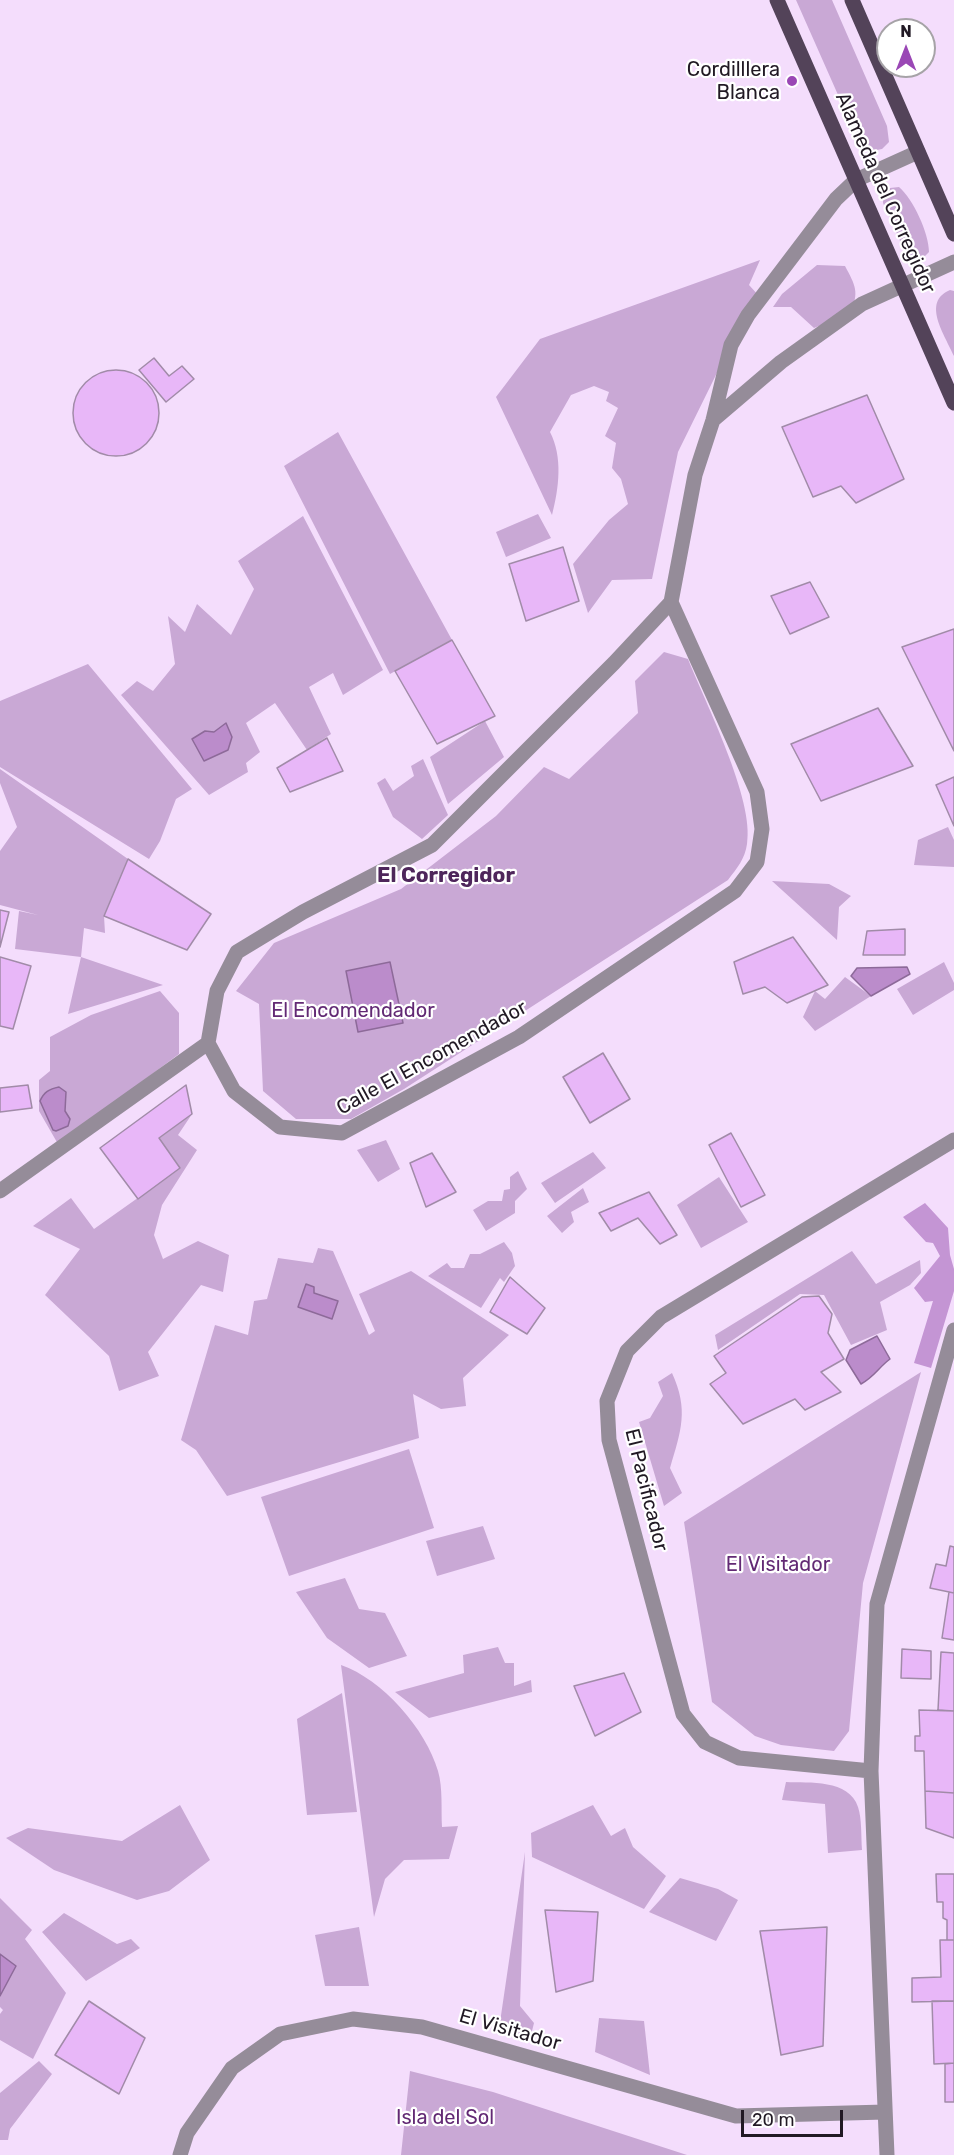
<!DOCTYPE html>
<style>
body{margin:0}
#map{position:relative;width:954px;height:2155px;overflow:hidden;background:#f4ddfc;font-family:Rubik,sans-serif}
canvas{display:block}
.north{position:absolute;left:876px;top:18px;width:60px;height:60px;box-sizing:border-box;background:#fff;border:2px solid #a6a3a7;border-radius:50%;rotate:0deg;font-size:16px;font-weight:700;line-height:24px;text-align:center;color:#211924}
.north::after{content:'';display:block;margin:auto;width:21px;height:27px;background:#9a47b5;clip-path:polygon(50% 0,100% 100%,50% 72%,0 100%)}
.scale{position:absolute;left:741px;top:2110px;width:102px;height:27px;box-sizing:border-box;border:3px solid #211924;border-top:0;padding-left:8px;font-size:18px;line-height:21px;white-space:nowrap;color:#211924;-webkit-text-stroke:4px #fff;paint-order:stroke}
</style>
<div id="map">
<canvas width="954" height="2155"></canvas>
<div class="north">N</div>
<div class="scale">20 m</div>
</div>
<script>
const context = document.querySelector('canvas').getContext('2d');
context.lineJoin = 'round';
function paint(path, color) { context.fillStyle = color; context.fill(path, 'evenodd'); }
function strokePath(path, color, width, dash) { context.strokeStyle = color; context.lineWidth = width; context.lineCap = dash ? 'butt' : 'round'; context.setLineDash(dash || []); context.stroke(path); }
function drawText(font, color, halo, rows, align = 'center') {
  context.font = font + ' Rubik,sans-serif'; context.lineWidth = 4.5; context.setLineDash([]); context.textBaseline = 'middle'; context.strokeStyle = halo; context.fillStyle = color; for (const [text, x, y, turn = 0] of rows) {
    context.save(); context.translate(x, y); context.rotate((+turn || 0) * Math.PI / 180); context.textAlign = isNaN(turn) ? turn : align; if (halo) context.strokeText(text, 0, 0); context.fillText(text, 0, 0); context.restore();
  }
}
paint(new Path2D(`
 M 796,0 L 832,0 L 887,126 L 889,142 L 882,149 L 872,151 L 858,140 Z
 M 899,187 C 913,199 929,233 929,252 L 922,259 L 912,258 L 905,252 L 883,203 L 883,194 L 890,188 Z
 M 760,260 L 749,285 L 760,297 L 744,318 L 678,452 L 652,579 L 612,580 L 588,613 L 573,564 L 609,520 L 628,504 L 621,479 L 612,468 L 616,443 L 605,436 L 618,408 L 606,401 L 609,392 L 594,386 L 571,395 L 550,432 C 563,457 559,488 552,515 L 496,397 L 540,339 Z
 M 817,265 L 845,266 C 855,285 860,292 850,313 L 814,328 L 791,307 L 773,307 L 782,294 Z
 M 950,290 L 954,291 L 954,356 C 945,335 921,302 950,290 Z
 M 338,432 L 452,640 L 390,674 L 284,466 Z
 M 538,514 L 551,538 L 506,557 L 496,532 Z
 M 303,516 L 383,670 L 343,695 L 333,673 L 309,687 L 331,734 L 307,750 L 275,703 L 246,723 L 260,752 L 246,763 L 248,772 L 209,795 L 121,695 L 137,681 L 153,691 L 175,664 L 168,616 L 185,632 L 197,604 L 231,635 L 254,589 L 238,561 Z
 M 664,652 L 688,659 C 705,702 755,800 747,844 C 745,859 737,868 728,880 L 404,1089 L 351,1119 L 296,1119 L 263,1091 L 259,1004 L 236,991 L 274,943 L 401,889 L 496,816 L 544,767 L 569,779 L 638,713 L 635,681 Z
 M 88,664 L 192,789 L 176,799 L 160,841 L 149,859 L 0,767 L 0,701 Z
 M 485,721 L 504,757 L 448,804 L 430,757 Z
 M 423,759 L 448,815 L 422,839 L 393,817 L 377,783 L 385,778 L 393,791 L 414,776 L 411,766 Z
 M 0,769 L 128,859 L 104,916 L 105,933 L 84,928 L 81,957 L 163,985 L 68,1014 L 81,957 L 15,949 L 19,911 L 38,915 L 0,905 L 0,851 L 17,827 L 0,783 Z
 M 948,827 L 954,840 L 954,867 L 914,865 L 918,840 Z
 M 772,881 L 829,884 L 851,896 L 839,907 L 837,940 Z
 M 944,962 L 954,983 L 954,990 L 913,1015 L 897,989 Z
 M 845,977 L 871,996 L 815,1031 L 803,1017 L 815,991 L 825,999 Z
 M 160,991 L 179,1013 L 179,1054 L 58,1144 L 39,1111 L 39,1080 L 50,1071 L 50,1037 L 91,1015 Z
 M 192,1114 L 178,1135 L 197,1150 L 162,1205 L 154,1235 L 163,1259 L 198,1241 L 229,1255 L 223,1292 L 201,1285 L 148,1352 L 159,1376 L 119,1391 L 109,1356 L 45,1295 L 80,1249 L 33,1226 L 71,1198 L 94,1229 L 180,1168 L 159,1138 Z
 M 386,1140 L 400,1169 L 378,1182 L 357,1150 Z
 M 593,1152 L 606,1168 L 555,1203 L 541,1183 Z
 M 518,1171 L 527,1189 L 515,1201 L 515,1213 L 486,1231 L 473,1210 L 488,1201 L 502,1201 L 504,1190 L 510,1189 L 510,1177 Z
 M 719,1177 L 748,1222 L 701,1248 L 677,1205 Z
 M 583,1188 L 589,1202 L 571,1212 L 574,1222 L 562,1233 L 547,1216 Z
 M 504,1242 L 512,1253 L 515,1266 L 504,1282 L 500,1278 L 481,1308 L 428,1276 L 447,1263 L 451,1268 L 464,1268 L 470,1254 L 480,1254 Z
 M 318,1248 L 333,1251 L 369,1335 L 375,1331 L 359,1294 L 411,1271 L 509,1335 L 463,1378 L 466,1406 L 441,1409 L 413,1394 L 419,1438 L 227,1496 L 196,1450 L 181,1440 L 215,1325 L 248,1335 L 254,1301 L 267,1299 L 278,1258 L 313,1263 Z
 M 852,1251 L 876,1284 L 920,1260 L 921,1273 L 910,1285 L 880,1302 L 887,1330 L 851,1345 L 824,1295 L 800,1294 L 718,1350 L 715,1335 Z
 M 921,1372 L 863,1583 L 849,1731 L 834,1751 L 781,1745 L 755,1736 L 712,1702 L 684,1522 Z
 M 672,1373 C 689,1410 681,1431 670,1468 L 682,1493 L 664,1506 L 639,1422 L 650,1418 L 663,1396 L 658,1382 Z
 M 409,1449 L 434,1528 L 289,1576 L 261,1497 Z
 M 483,1526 L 495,1559 L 437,1576 L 426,1541 Z
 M 345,1578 L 359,1609 L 385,1613 L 407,1656 L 369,1668 L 327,1638 L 296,1592 Z
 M 498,1647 L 505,1663 L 514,1663 L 514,1686 L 531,1680 L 532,1692 L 429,1718 L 395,1692 L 464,1673 L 463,1655 Z
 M 341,1665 C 382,1679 426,1729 438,1771 C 443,1788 441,1810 442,1827 L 458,1826 L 449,1859 L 404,1860 L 385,1879 L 374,1917 Z
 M 342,1693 L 357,1812 L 307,1815 L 297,1719 Z
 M 786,1782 C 809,1783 849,1779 858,1807 C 862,1819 861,1836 862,1850 L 828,1853 L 825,1804 L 782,1800 Z
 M 180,1805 L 210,1860 L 169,1891 L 137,1900 L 54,1870 L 6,1838 L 28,1828 L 122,1841 Z
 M 593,1805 L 611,1836 L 625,1828 L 633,1847 L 666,1876 L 644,1909 L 532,1857 L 531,1833 Z
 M 525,1852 L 520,2006 L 534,2023 L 529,2043 L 499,2029 Z
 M 680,1878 L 718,1889 L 738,1900 L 716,1941 L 649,1912 Z
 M 0,1898 L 32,1930 L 25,1939 L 66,1993 L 33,2059 L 0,2040 L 0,2014 L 3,2010 L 0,2007 Z
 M 64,1913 L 117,1944 L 131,1939 L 140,1948 L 86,1981 L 42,1932 Z
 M 359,1927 L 369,1986 L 325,1986 L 315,1935 Z
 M 599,2018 L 644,2021 L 650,2075 L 595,2052 Z
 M 39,2061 L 52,2074 L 10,2129 L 8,2140 L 0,2140 L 0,2093 Z
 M 410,2071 L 493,2092 L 687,2155 L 401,2155 Z`), '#c9a8d5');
paint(new Path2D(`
 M 925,1203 L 948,1228 L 950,1255 L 954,1269 L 954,1291 L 931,1368 L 914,1363 L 933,1301 L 925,1302 L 914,1288 L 940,1256 L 933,1243 L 926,1242 L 903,1217 Z`), '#c495d4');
const water = new Path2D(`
 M 226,723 L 232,737 L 228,750 L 204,761 L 192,739 L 205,731 L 214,732 Z
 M 390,962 L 403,1023 L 358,1032 L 346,971 Z
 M 907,967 L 910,974 L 871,996 L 851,976 L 857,968 Z
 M 59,1087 L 66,1092 L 65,1111 L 70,1119 L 68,1126 L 56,1131 L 53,1130 L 40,1101 C 44,1092 49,1089 59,1087 Z
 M 306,1284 L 314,1287 L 314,1293 L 338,1301 L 332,1319 L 298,1307 Z
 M 877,1336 L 890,1359 C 878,1368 875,1376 861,1384 L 846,1360 L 850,1350 Z
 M 0,1954 L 16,1966 L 0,1996 Z`);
paint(water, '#bb8ccb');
strokePath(water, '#8d6a99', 1.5);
const building = new Path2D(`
 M 154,358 L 169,376 L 182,366 L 194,379 L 166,402 L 139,370 Z
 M73 413a43 43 0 1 1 86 0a43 43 0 1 1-86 0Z
 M 867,395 L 904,479 L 856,503 L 841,486 L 813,497 L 782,427 Z
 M 563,547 L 579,601 L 526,621 L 509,564 Z
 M 810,582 L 829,617 L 790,634 L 771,596 Z
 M 954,629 L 954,751 L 902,647 Z
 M 452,640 L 495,716 L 437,744 L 395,671 Z
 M 878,708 L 913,766 L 821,801 L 791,744 Z
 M 327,738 L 343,771 L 290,792 L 277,768 Z
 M 954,777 L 954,826 L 936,785 Z
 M 128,859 L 211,914 L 187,950 L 104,916 Z
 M 0,910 L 9,912 L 0,947 Z
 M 905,929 L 905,955 L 863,955 L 867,931 Z
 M 793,937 L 828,985 L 787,1003 L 765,987 L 743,994 L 734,962 Z
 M 0,957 L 31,966 L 13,1029 L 0,1026 Z
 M 603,1053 L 630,1099 L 590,1123 L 563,1077 Z
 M 28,1085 L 32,1108 L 0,1112 L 0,1088 Z
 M 186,1085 L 192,1114 L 159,1138 L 180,1168 L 138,1199 L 100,1148 Z
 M 731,1133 L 765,1195 L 741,1207 L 709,1145 Z
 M 432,1153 L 456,1192 L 426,1207 L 410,1163 Z
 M 649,1192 L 677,1235 L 660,1244 L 638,1218 L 611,1231 L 599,1213 Z
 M 510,1277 L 545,1308 L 527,1334 L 490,1312 Z
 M 819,1296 L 832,1314 L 828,1333 L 844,1359 L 821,1372 L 841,1392 L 805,1410 L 795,1399 L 743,1424 L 710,1384 L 726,1373 L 714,1356 L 802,1297 Z
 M 950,1546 L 954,1547 L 954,1593 L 930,1588 L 936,1564 L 946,1566 Z
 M 949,1592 L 954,1593 L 954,1640 L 942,1638 Z
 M 902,1649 L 931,1651 L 931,1679 L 901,1678 Z
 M 941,1652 L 954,1653 L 954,1711 L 938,1710 Z
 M 624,1673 L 641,1712 L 595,1736 L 574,1686 Z
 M 919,1710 L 954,1711 L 954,1793 L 925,1791 L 924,1751 L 915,1751 L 915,1736 L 920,1736 Z
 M 925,1791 L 954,1793 L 954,1838 L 926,1828 Z
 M 936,1874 L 954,1874 L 954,1940 L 947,1940 L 947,1920 L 943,1918 L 943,1902 L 937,1902 Z
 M 545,1910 L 598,1912 L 593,1981 L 556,1992 Z
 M 827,1927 L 823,2046 L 781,2055 L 760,1931 Z
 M 940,1940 L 954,1940 L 954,2001 L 912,2002 L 912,1978 L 941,1977 Z
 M 89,2001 L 145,2038 L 119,2094 L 55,2055 Z
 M 932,2001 L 954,2001 L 954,2063 L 934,2064 Z
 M 954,2063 L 954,2102 L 945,2102 L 945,2064 Z`);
paint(building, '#e8b7f8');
strokePath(building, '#a18ba8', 1.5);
strokePath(new Path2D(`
 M 713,420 L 781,362 L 862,304 L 954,262
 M 671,602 L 757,792 L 762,829 L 757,862 L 735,891 L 519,1037 L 342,1133 L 280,1127 L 234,1091 L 208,1043 L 217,991 L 237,952 L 303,912 L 432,845 L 614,663 L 671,602 L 695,475 L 713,420 L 731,345 L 748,315 L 836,199 L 856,180 L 918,152
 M 0,1191 L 208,1043
 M 871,1771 L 739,1758 L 705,1742 L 683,1714 L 609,1440 L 607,1401 L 627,1351 L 661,1317 L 954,1140
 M 180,2155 L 187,2133 L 232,2068 L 280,2034 L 353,2019 L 422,2027 L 736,2116 L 885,2112
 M 887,2155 L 871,1771 L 877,1604 L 954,1330`), '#958c99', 15);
strokePath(new Path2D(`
 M 777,0 L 954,403
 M 852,0 L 954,234`), '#534359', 15);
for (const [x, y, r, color] of [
 [792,81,6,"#9a47b5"]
]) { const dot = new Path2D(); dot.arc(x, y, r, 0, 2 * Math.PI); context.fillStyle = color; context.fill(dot); strokePath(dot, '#fff', 2); }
drawText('20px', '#211924', '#fff', [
 ["Cordilllera",780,70],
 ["Blanca",780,93]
], 'right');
drawText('20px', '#211924', '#fff', [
 ["Alameda del Corregidor",885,193,66],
 ["Calle El Encomendador",432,1058,-29],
 ["El Pacificador",646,1490,76],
 ["El Visitador",510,2030,16]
]);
drawText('20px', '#622974', '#fff', [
 ["El Encomendador",353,1011],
 ["El Visitador",778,1565],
 ["Isla del Sol",445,2118]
]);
drawText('bold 21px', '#4e265b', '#fff', [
 ["El Corregidor",446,876]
]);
</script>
